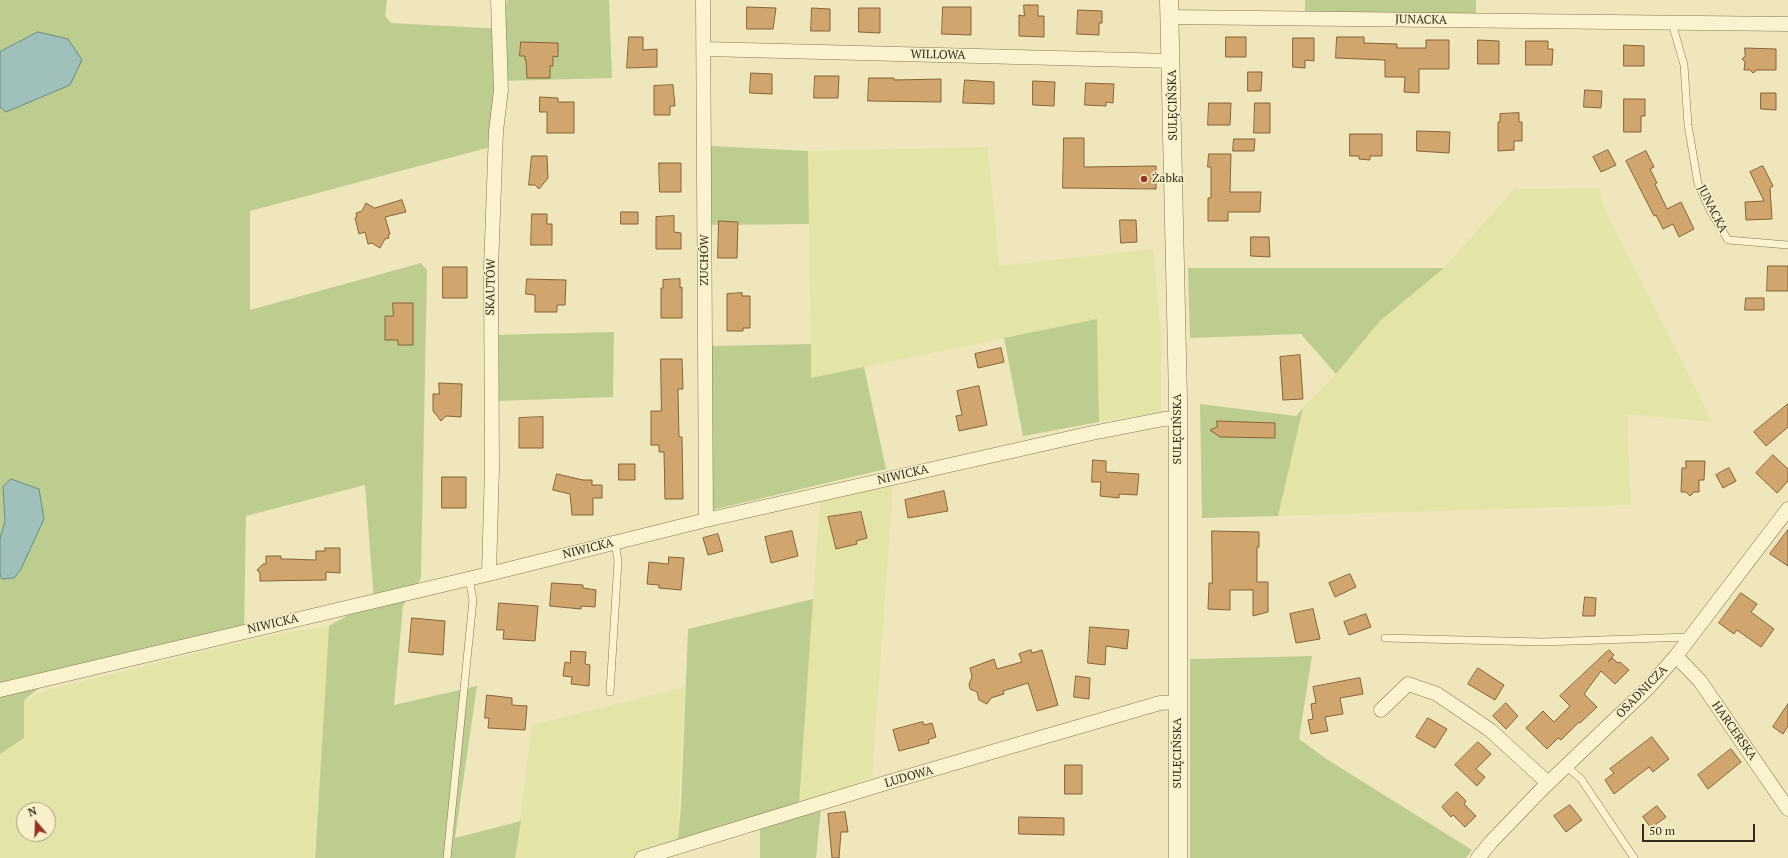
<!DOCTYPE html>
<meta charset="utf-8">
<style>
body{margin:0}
#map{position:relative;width:1788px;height:858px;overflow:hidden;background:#efe7bb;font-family:"PT Serif",serif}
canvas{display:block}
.north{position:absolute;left:16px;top:802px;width:40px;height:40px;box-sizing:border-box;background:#f7f0cb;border:1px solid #a9a184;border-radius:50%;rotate:341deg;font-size:11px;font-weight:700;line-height:16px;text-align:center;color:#352b1a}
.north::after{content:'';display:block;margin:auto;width:14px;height:18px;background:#993222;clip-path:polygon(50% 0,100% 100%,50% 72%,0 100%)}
.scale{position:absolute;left:1642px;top:824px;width:113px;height:18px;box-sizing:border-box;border:2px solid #352b1a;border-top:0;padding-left:5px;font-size:12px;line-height:14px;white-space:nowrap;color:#352b1a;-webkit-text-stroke:3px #f7f0cb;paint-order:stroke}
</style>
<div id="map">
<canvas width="1788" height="858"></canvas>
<div class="north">N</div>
<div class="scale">50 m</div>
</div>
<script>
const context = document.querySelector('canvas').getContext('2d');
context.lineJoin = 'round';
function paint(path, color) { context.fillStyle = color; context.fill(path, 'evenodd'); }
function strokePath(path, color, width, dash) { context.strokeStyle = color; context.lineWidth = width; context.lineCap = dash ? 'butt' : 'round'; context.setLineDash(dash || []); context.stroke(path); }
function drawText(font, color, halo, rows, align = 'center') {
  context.font = font + ' "PT Serif",serif'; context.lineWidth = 3; context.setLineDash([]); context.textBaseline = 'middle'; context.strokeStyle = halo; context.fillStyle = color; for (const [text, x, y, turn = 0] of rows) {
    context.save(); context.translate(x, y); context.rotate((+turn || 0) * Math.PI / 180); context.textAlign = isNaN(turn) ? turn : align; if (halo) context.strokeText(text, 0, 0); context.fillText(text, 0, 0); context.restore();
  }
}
paint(new Path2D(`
 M 988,147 L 999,266 L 1153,249 L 1161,336 L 1161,413 L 1099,422 L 1097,319 L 811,378 L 808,151 Z
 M 1600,188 L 1604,208 L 1712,422 L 1627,414 L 1631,505 L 1278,516 L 1303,408 L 1336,374 L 1380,321 L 1444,268 L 1514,189 Z
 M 893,485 L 872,777 L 799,805 L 820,498 Z
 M 329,626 L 314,858 L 0,858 L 0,754 L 24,738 L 24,700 L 51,689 L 276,634 ZM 24,810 L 48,810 L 48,834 L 24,834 Z
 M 685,687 L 677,849 L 649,858 L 515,858 L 532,725 Z`), '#e5e4a8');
paint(new Path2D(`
 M 0,0 L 387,0 L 385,16 L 391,23 L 503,29 L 507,0 L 609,0 L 612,78 L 503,81 L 502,144 L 250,211 L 250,310 L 421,263 L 427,270 L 421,578 L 403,606 L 394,705 L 477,686 L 455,838 L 521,821 L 515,858 L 315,858 L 329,626 L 374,600 L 365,485 L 246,516 L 244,632 L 48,681 L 24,700 L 24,738 L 0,754 Z
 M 1305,0 L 1476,0 L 1476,20 L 1305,13 Z
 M 711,146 L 808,151 L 809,224 L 704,225 Z
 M 1188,268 L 1444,268 L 1380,321 L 1336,374 L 1301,334 L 1190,338 Z
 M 1097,319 L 1099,422 L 1023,436 L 1004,338 Z
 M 614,332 L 613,397 L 495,401 L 491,335 Z
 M 811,344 L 811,378 L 864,367 L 886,469 L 712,510 L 710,346 Z
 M 1200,404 L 1296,416 L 1303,408 L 1278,516 L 1202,518 Z
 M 813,599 L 799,805 L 821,808 L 816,858 L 760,858 L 760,824 L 677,849 L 681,806 L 688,629 Z
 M 1312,656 L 1299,739 L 1328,760 L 1472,850 L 1466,858 L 1190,858 L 1190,659 Z`), '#bdcd8f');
const water = new Path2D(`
 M 38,32 L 68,39 L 82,60 L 70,85 L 6,112 L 0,107 L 0,52 Z
 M 11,479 L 39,489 L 44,519 L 21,569 L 14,578 L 2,579 L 0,574 L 0,538 L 5,521 L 3,487 Z`);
paint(water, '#9fc0bb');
strokePath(water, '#678d89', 1);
const building = new Path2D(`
 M 1024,5 L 1038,5 L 1038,16 L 1044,16 L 1044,37 L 1019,36 L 1019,15 L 1024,16 Z
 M 747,7 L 776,8 L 773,29 L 747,29 Z
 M 943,7 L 971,7 L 971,35 L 942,34 Z
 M 812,8 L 830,9 L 830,31 L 811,31 Z
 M 859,8 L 880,8 L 880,33 L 859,32 Z
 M 1078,10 L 1102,11 L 1102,23 L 1099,23 L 1099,35 L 1077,34 Z
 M 629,37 L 643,37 L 643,50 L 657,49 L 657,67 L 627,68 Z
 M 1226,37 L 1246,37 L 1246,57 L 1226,57 Z
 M 1337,37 L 1364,37 L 1364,43 L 1397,44 L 1397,48 L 1426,48 L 1426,40 L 1449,40 L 1449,69 L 1419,69 L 1419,93 L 1404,92 L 1405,77 L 1385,77 L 1385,60 L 1336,58 Z
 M 1293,38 L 1314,38 L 1314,61 L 1305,60 L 1305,68 L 1293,67 Z
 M 1478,40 L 1499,41 L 1499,64 L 1478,64 Z
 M 1526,41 L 1548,41 L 1548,49 L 1553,49 L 1552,65 L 1526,65 Z
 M 521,42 L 558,43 L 558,57 L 553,56 L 553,66 L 550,66 L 550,78 L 527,78 L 526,60 L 525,60 L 525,56 L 520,56 Z
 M 1624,45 L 1644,46 L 1644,66 L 1624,66 Z
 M 1745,48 L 1776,49 L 1776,70 L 1757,70 L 1753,73 L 1750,70 L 1744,70 L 1745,62 L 1742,59 L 1745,56 Z
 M 1248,72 L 1262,72 L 1261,91 L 1248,91 Z
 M 751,73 L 772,74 L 772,94 L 750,93 Z
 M 815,76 L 839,76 L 838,98 L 814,98 Z
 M 869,78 L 894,78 L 894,80 L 941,79 L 941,102 L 868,101 Z
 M 965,80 L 994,82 L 994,104 L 963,103 Z
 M 1033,81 L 1055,82 L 1054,106 L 1033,105 Z
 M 1086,83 L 1114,84 L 1113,103 L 1106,102 L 1106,106 L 1085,105 Z
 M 673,85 L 675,106 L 670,106 L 670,115 L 654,115 L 654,86 Z
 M 1585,90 L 1602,91 L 1601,108 L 1584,107 Z
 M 1761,93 L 1776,93 L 1776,110 L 1761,109 Z
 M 540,97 L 558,98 L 558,102 L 574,102 L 574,133 L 547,133 L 547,112 L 540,112 Z
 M 1624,99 L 1645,99 L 1645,116 L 1641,116 L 1641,132 L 1624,132 Z
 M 1209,103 L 1231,103 L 1230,125 L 1208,125 Z
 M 1255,103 L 1270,103 L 1270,133 L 1254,133 Z
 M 1519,113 L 1519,122 L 1522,122 L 1522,141 L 1514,141 L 1514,150 L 1498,151 L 1498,122 L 1500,122 L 1500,114 Z
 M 1417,131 L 1450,132 L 1449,153 L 1417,151 Z
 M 1350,134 L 1382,134 L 1382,156 L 1370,156 L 1370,160 L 1359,159 L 1359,156 L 1350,156 Z
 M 1064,138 L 1084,138 L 1084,167 L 1156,166 L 1156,189 L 1063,188 Z
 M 1234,139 L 1255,139 L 1254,151 L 1233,151 Z
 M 1608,150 L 1616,165 L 1601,172 L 1593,157 Z
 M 1646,151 L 1654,167 L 1650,169 L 1657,183 L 1655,184 L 1667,209 L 1681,202 L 1694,229 L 1679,237 L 1673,224 L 1663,229 L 1656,215 L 1654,216 L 1626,161 Z
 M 1209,154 L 1231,154 L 1230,192 L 1261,192 L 1260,212 L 1228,212 L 1228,221 L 1208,221 L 1208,198 L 1211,198 L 1211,167 L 1208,167 Z
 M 532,156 L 547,156 L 548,178 L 539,189 L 535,185 L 529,185 Z
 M 659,163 L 681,163 L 681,192 L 660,192 Z
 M 1763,166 L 1773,186 L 1770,188 L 1772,219 L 1746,220 L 1745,202 L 1764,201 L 1750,172 Z
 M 402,200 L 406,212 L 385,217 L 390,234 L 388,235 L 389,238 L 385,239 L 380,248 L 372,243 L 368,244 L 365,232 L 359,234 L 355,218 L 357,217 L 356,213 L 362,211 L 366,203 L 374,208 Z
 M 621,212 L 638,212 L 638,224 L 621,224 Z
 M 532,214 L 547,214 L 547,224 L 552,224 L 552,245 L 531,245 Z
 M 674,216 L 674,232 L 681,233 L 681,249 L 656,249 L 656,217 Z
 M 1120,220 L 1136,220 L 1137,242 L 1121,243 Z
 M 719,221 L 738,222 L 737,258 L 718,258 Z
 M 1251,237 L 1269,237 L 1270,257 L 1251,256 Z
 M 1768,266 L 1788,266 L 1788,291 L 1767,291 Z
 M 443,267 L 467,267 L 467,298 L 443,298 Z
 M 527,279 L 566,280 L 565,305 L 557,305 L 557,312 L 535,312 L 535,295 L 526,294 Z
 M 680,279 L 680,288 L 682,287 L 682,318 L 661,318 L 661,288 L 663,288 L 663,280 Z
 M 742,293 L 742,296 L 750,296 L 750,328 L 743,328 L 743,331 L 727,331 L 727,294 Z
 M 1746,298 L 1764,298 L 1764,310 L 1745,310 Z
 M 393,303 L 413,303 L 413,345 L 398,345 L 398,340 L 385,340 L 385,316 L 393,316 Z
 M 1001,348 L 1004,362 L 978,368 L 975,354 Z
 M 1300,355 L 1303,399 L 1283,400 L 1280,357 Z
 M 661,359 L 682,359 L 683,389 L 678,389 L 679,437 L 682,437 L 683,499 L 665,499 L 664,452 L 659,452 L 659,445 L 651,445 L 651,411 L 661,411 Z
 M 439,383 L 462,384 L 461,417 L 446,416 L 441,421 L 433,411 L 433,394 L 439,394 Z
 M 979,386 L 987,425 L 959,431 L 956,416 L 962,415 L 957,391 Z
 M 1788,404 L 1788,427 L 1766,446 L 1754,432 Z
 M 543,417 L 543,448 L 519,448 L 519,418 Z
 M 1217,421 L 1275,423 L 1275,438 L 1220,437 L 1210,430 L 1217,427 Z
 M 1773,455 L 1788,469 L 1788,481 L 1777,493 L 1756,473 Z
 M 1093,460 L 1106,461 L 1106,472 L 1139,474 L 1137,495 L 1119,494 L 1119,498 L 1100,496 L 1101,482 L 1092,482 Z
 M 1686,461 L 1705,461 L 1704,480 L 1699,480 L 1699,492 L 1694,492 L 1690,496 L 1686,492 L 1681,492 L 1682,468 L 1686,468 Z
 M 619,464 L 635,464 L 635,480 L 619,480 Z
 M 1729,468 L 1736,481 L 1723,488 L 1716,475 Z
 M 557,474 L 583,480 L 592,480 L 592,485 L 602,485 L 602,498 L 593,498 L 593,515 L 572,515 L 570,494 L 553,490 Z
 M 442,477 L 466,477 L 466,508 L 442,508 Z
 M 944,491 L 948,511 L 908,518 L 905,500 Z
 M 861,512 L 867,538 L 856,541 L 857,544 L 836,549 L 828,517 Z
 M 1788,530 L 1788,566 L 1770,554 Z
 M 792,531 L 798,556 L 771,563 L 765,537 Z
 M 1212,531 L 1259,532 L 1259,547 L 1257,547 L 1257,582 L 1268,582 L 1268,612 L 1253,616 L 1253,590 L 1230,590 L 1230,610 L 1208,609 L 1209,583 L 1212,583 Z
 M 718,534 L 723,551 L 708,555 L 703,538 Z
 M 325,548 L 340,548 L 340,573 L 326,572 L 326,580 L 260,581 L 260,573 L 257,570 L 263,564 L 266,564 L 266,556 L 281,556 L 281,559 L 288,559 L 316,560 L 316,551 L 325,551 Z
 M 669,557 L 684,558 L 681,590 L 659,588 L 659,585 L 647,584 L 649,562 L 668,564 Z
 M 1350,574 L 1356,587 L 1335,597 L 1329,583 Z
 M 552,583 L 583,585 L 583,588 L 596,590 L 595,607 L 581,606 L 581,609 L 550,606 Z
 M 1741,593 L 1757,604 L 1751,612 L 1774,629 L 1761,647 L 1737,630 L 1734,634 L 1719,623 Z
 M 1585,597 L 1596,598 L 1595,616 L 1583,616 Z
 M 499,603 L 538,606 L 535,641 L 503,639 L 504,630 L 497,630 Z
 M 1313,609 L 1320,639 L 1296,643 L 1290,614 Z
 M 1366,614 L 1371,627 L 1349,635 L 1344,622 Z
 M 412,618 L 445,621 L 443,655 L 409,652 Z
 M 1090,627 L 1129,630 L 1127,649 L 1106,646 L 1105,665 L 1088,663 Z
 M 1031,650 L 1032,653 L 1042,650 L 1058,705 L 1037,711 L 1028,683 L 1003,691 L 1004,694 L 991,698 L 987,704 L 979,700 L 977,692 L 970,689 L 969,684 L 972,677 L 970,668 L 994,659 L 997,669 L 1022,662 L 1019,654 Z
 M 1609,650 L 1614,655 L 1608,662 L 1612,658 L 1618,663 L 1620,662 L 1629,670 L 1615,684 L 1601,671 L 1584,694 L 1597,707 L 1580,723 L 1579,722 L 1561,740 L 1558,738 L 1547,749 L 1526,728 L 1543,711 L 1554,722 L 1570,706 L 1560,696 Z
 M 571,651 L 586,652 L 585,664 L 590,665 L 589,686 L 571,684 L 572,677 L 563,676 L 565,662 L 570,663 Z
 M 1478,668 L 1504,685 L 1495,700 L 1468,684 Z
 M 1076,676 L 1090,678 L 1089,699 L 1074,697 Z
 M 1360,678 L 1363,694 L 1340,698 L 1343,714 L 1325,717 L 1328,731 L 1311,734 L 1308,720 L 1313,719 L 1311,704 L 1316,703 L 1313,687 Z
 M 487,695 L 512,698 L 512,705 L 527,706 L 525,730 L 488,728 L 489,718 L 485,718 Z
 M 1506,703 L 1518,716 L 1506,729 L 1493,716 Z
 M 1788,704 L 1788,726 L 1783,734 L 1773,727 Z
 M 1428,718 L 1447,729 L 1435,748 L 1416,737 Z
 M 923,722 L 924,725 L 932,723 L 936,737 L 928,740 L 929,743 L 899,751 L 893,730 Z
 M 1652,737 L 1669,759 L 1653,772 L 1649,767 L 1614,794 L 1605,780 L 1614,773 L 1610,769 Z
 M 1478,742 L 1491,754 L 1476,769 L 1485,777 L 1477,786 L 1455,765 Z
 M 1731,749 L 1741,762 L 1708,789 L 1698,775 Z
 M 1065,765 L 1082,765 L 1082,794 L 1065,794 Z
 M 1457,792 L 1466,801 L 1464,804 L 1476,816 L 1465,827 L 1453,815 L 1451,817 L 1442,807 Z
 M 1570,805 L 1582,820 L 1566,832 L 1554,816 Z
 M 1657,806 L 1666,817 L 1651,828 L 1643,817 Z
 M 845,812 L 848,832 L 841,832 L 839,858 L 832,858 L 828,814 Z
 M 1019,817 L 1064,818 L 1064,835 L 1019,834 Z`);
paint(building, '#d0a56e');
strokePath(building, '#876339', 1);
const service = new Path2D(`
 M 1672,23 L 1684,65 L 1688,125 L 1698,184 L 1711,212 L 1728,240 L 1788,245
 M 1385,638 L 1542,642 L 1690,637
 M 610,692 L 618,561 L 615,542
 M 1566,766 L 1581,779 L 1634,858
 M 447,858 L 473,600 L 469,578`);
const minor = new Path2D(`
 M 703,0 L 706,520
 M 1170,17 L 1788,24
 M 704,49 L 1172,61
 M 489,574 L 492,467 L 491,268 L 496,131 L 501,90 L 498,0
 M 1676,656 L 1700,681 L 1788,809
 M 0,690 L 489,574 L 706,520 L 1092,433 L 1164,419 L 1179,418
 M 1381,710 L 1408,684 L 1437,694 L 1490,730 L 1548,783
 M 642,858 L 889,782 L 1160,703 L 1178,702
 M 1478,858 L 1491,842 L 1542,789 L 1649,687 L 1676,656 L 1788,509`);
const tertiary = new Path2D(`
 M 1169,0 L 1178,399 L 1178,858`);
strokePath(service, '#877654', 8);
strokePath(minor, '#877654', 15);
strokePath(tertiary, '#877654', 19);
strokePath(service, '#faf3ce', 7);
strokePath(minor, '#faf3ce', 14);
strokePath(tertiary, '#faf3ce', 18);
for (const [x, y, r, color] of [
 [1144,179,4,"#993222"]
]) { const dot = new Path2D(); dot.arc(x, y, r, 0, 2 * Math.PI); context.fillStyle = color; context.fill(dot); strokePath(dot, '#f7f0cb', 1.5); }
drawText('12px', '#352b1a', '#f7f0cb', [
 ["JUNACKA",1421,20,1],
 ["WILLOWA",938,55,1],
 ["SULĘCIŃSKA",1173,105,-91],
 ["JUNACKA",1712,209,63],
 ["ZUCHÓW",705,260,-90],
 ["SKAUTÓW",491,287,-89],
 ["SULĘCIŃSKA",1178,429,-90],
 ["NIWICKA",903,475,-13],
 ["NIWICKA",588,549,-14],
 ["NIWICKA",273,624,-13],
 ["OSADNICZA",1642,692,-46],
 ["HARCERSKA",1734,731,55],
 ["SULĘCIŃSKA",1178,753,-90],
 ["LUDOWA",909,777,-16]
]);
drawText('12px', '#352b1a', '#f7f0cb', [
 ["Żabka",1152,179]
], 'left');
</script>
